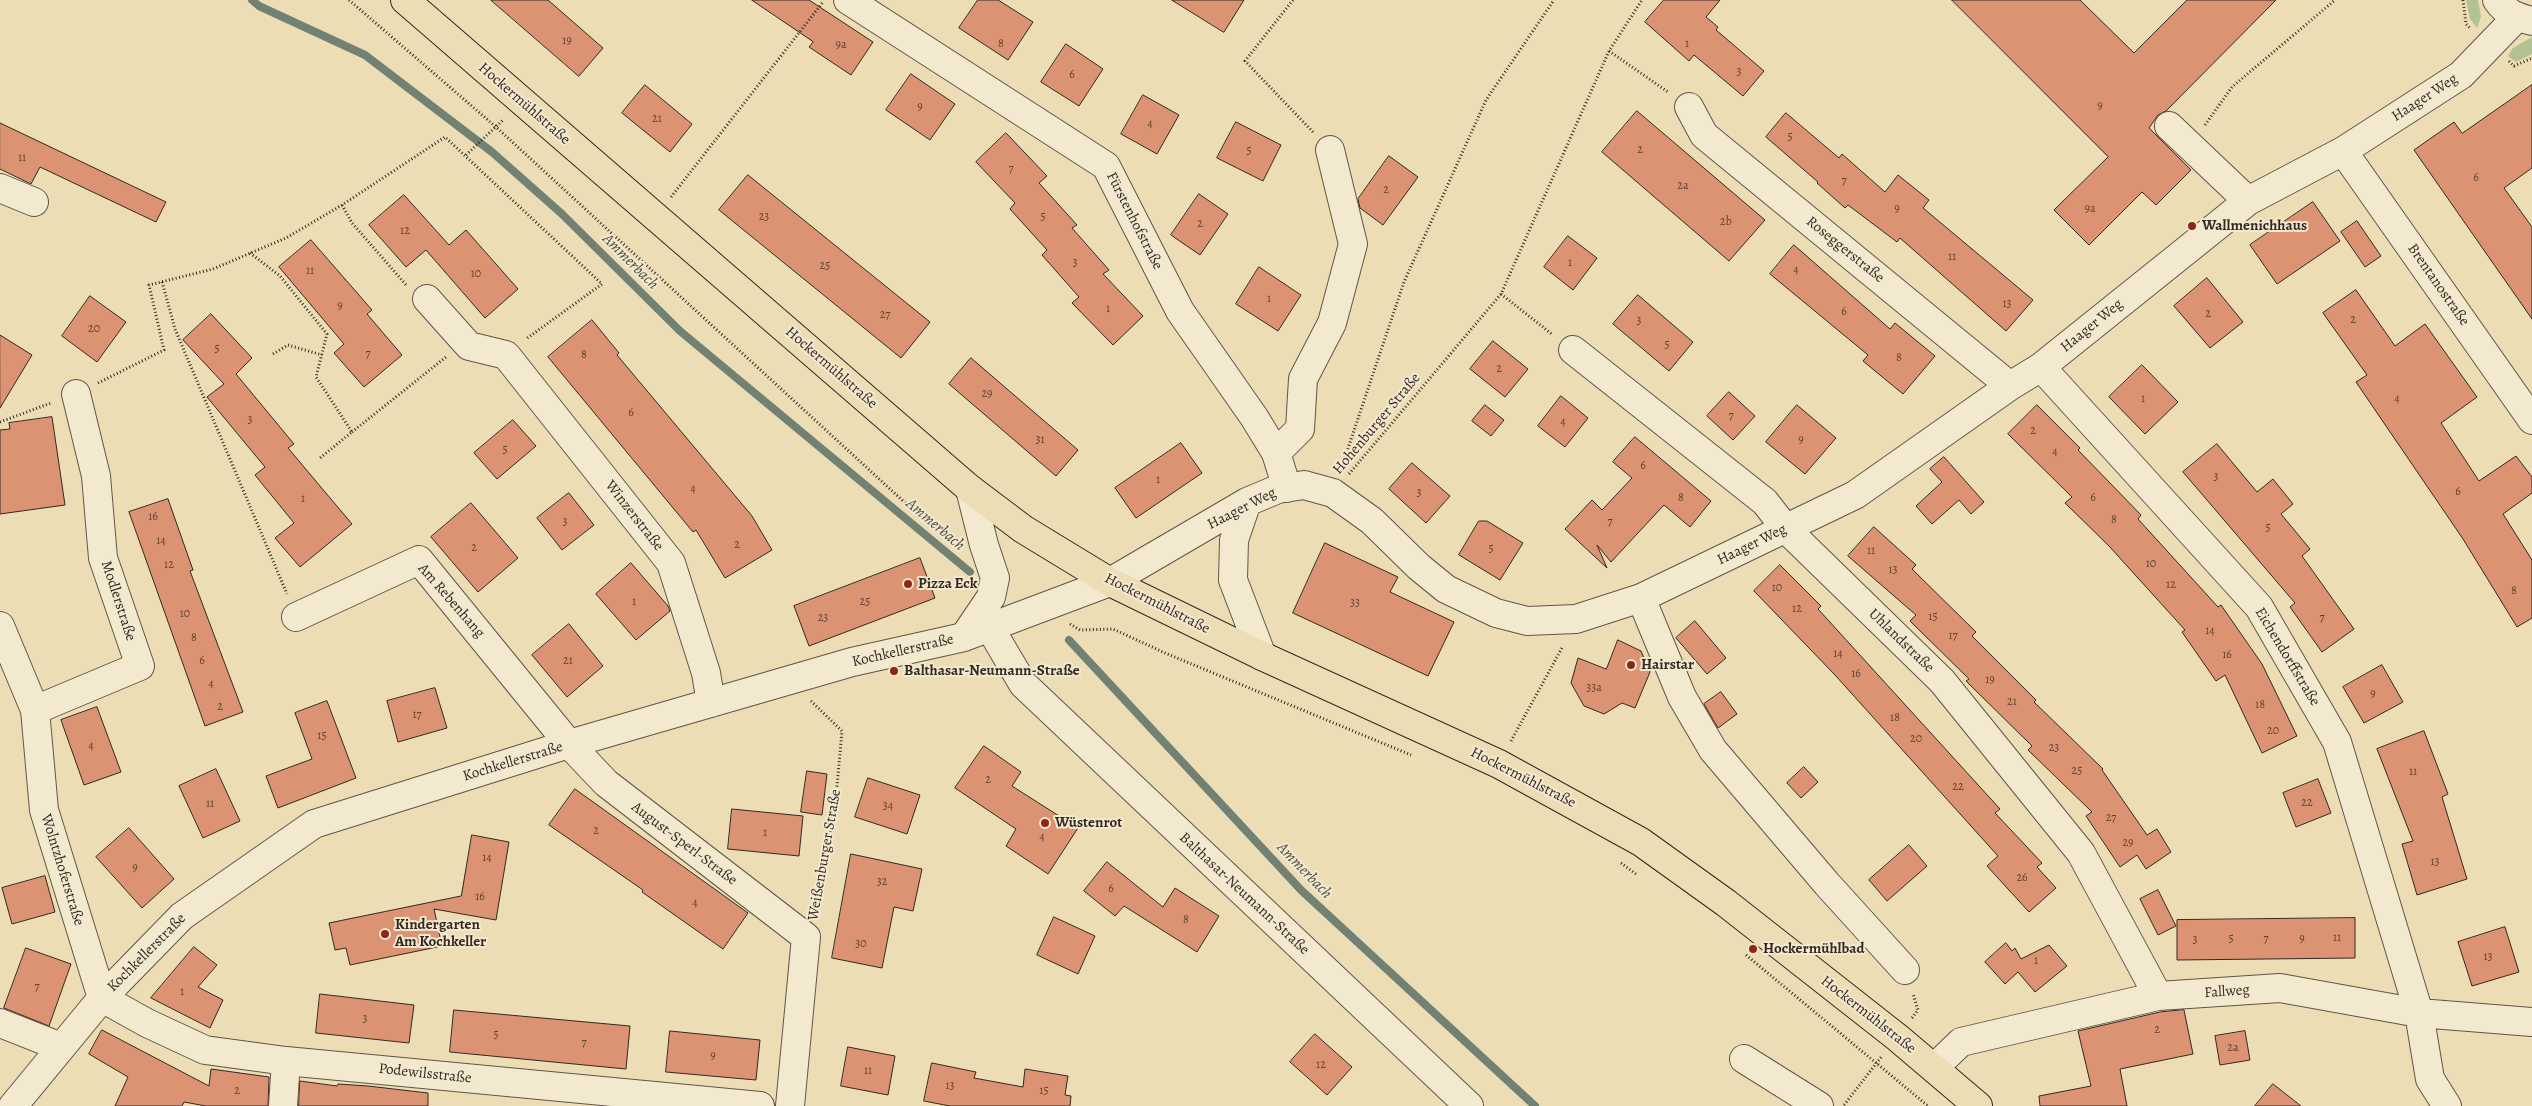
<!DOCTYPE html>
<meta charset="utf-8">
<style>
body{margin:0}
canvas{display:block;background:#ecddb5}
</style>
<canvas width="2532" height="1106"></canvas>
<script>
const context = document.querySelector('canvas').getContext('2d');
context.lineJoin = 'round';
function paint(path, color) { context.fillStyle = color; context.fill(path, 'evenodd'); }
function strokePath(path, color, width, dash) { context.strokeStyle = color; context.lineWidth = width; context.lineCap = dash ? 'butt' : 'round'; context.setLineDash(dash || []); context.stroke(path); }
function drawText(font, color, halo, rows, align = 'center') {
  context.font = font + ' Alegreya,serif'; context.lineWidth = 4; context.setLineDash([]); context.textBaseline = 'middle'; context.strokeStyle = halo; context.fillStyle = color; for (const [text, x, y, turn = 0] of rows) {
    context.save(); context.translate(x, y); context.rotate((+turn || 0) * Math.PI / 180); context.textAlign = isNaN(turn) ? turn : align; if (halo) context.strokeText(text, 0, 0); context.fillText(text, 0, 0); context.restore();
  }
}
paint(new Path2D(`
 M 2466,0 L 2478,0 L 2481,17 L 2477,28 L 2470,19 Z
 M 2532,37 L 2532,54 L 2516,62 L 2508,56 L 2513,48 Z`), '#b2c292');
strokePath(new Path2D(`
 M 252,0 L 259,6 L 365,55 L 492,152 L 562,214 L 680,331 L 970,572
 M 1069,640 L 1301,890 L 1535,1106`), '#718173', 8);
const building = new Path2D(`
 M 491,0 L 548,0 L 603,48 L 579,76 Z
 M 752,0 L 809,0 L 873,42 L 851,75 L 809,47 L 813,42 Z
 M 978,0 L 998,0 L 1033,22 L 1008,60 L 959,28 Z
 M 1172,0 L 1244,0 L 1224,32 Z
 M 1664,0 L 1720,0 L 1706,17 L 1718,27 L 1716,30 L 1764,71 L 1743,96 L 1694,55 L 1689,61 L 1645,22 Z
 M 1952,0 L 2080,0 L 2134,53 L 2187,0 L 2276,0 L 2166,111 L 2158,115 L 2149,128 L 2191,170 L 2156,205 L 2142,192 L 2089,245 L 2054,210 L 2108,157 Z
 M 1066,44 L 1103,69 L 1079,106 L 1041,82 Z
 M 911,74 L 955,104 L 930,140 L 886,110 Z
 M 645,85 L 692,124 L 670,152 L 622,113 Z
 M 2532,85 L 2532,168 L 2504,188 L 2532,227 L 2532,319 L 2414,150 L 2454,122 L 2462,133 Z
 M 1143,95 L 1179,115 L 1157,154 L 1121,134 Z
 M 1637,111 L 1765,220 L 1729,261 L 1602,152 Z
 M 1786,113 L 1839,158 L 1842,154 L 1885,192 L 1898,175 L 1929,200 L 1923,208 L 2033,300 L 2006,331 L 1900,238 L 1897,242 L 1848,205 L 1845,208 L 1817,183 L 1818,182 L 1766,137 Z
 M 1236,122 L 1281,145 L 1263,181 L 1217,158 Z
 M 0,123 L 166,202 L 156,222 L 40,167 L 31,184 L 0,169 Z
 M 1006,133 L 1047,176 L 1039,183 L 1077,225 L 1072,228 L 1109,270 L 1103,274 L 1143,316 L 1113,345 L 1072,303 L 1079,297 L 1042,255 L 1047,250 L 1010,209 L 1015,203 L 976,162 Z
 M 1389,156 L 1418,177 L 1383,225 L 1360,208 L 1358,199 Z
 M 748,175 L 930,322 L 901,358 L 719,210 Z
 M 1199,194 L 1228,214 L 1200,255 L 1171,235 Z
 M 404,195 L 449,245 L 466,230 L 518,289 L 485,318 L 426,250 L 406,267 L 369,225 Z
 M 2313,202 L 2340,241 L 2277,284 L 2250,245 Z
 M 2357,221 L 2381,256 L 2365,267 L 2341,232 Z
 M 1568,236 L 1597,258 L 1573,290 L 1544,267 Z
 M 311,240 L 372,310 L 367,314 L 402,355 L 364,387 L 334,353 L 344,344 L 279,267 Z
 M 1794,245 L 1890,329 L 1895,323 L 1935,356 L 1903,394 L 1863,361 L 1868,355 L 1770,274 Z
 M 1259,267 L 1301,295 L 1278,331 L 1236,304 Z
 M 2207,278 L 2243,322 L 2210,348 L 2174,306 Z
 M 2356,290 L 2395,346 L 2425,324 L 2477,397 L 2441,423 L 2479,481 L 2516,456 L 2532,477 L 2532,493 L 2503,514 L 2532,560 L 2532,618 L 2517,627 L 2463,539 L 2356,382 L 2367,375 L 2323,313 Z
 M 1638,295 L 1693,342 L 1669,371 L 1613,324 Z
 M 90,296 L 126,322 L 97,362 L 62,336 Z
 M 211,314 L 252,358 L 236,374 L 294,444 L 288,448 L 352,524 L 300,567 L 275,538 L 294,523 L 255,475 L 265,467 L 207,397 L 224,384 L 183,340 Z
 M 592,320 L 619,353 L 617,355 L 752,516 L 772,550 L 725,578 L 696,530 L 693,532 L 548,357 Z
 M 0,335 L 32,355 L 0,408 Z
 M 1493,341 L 1528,369 L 1505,397 L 1470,369 Z
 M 971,358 L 1078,450 L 1056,476 L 949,384 Z
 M 2142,365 L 2178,402 L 2145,434 L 2109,397 Z
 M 1729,392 L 1755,416 L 1733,440 L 1707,416 Z
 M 1561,396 L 1588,418 L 1565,447 L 1538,426 Z
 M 1485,405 L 1504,420 L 1491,436 L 1472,421 Z
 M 1797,405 L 1836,438 L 1805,474 L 1766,442 Z
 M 2037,405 L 2080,448 L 2078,450 L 2141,515 L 2138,519 L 2218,607 L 2221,605 L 2262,664 L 2297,736 L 2262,753 L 2225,675 L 2216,681 L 2182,632 L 2185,630 L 2109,546 L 2065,503 L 2072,497 L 2008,434 Z
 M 52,417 L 65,505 L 0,514 L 0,430 L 10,429 L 9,423 Z
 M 513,420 L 536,446 L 497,479 L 474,453 Z
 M 1635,437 L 1711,501 L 1690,527 L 1664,505 L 1611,562 L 1597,545 L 1607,568 L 1565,529 L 1592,500 L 1602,510 L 1632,478 L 1613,462 Z
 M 1181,443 L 1202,473 L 1136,518 L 1115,488 Z
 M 2217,444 L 2257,492 L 2273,479 L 2293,504 L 2281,514 L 2310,549 L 2302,556 L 2354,629 L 2322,652 L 2290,607 L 2295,603 L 2183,472 Z
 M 1944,457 L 1984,502 L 1971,514 L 1959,500 L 1932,524 L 1916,506 L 1942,482 L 1930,469 Z
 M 1412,463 L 1450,496 L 1426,523 L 1389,489 Z
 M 569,493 L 594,525 L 562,550 L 537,518 Z
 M 168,499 L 193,570 L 190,571 L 243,712 L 205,726 L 129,512 Z
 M 471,503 L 518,558 L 478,592 L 431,537 Z
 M 1479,521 L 1487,521 L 1523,543 L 1500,580 L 1459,555 Z
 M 1874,527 L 1916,565 L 1912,569 L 1976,632 L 1972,636 L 2036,700 L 2034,702 L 2103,769 L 2102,770 L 2147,835 L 2157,829 L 2171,852 L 2146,869 L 2137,855 L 2120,867 L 2086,816 L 2092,812 L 2028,750 L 2032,746 L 1966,681 L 1969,679 L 1910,621 L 1916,615 L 1848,556 Z
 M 1325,543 L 1398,577 L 1390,592 L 1454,622 L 1428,676 L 1293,613 Z
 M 920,558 L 935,598 L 809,646 L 794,606 Z
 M 631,563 L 668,606 L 670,611 L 636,640 L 596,594 Z
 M 1780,565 L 1821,606 L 1818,609 L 2000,809 L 1995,813 L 2042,863 L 2037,867 L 2056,888 L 2029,912 L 1987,866 L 1998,856 L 1835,675 L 1754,591 Z
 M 1695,621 L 1726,658 L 1707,674 L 1676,638 Z
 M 569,624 L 603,666 L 567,697 L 532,655 Z
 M 1618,640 L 1641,651 L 1650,672 L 1635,708 L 1622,703 L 1604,714 L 1584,706 L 1571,683 L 1578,658 L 1606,669 Z
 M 2382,665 L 2403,702 L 2364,723 L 2343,687 Z
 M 435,688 L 447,728 L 398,742 L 387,701 Z
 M 1721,692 L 1737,714 L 1718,728 L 1704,704 Z
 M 327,701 L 356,778 L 278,808 L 266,776 L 312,759 L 295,713 Z
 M 97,707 L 121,772 L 84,785 L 61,720 Z
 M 2424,731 L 2448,794 L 2442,797 L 2467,879 L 2417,895 L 2402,844 L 2413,841 L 2377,749 Z
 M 984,746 L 1021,772 L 1012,786 L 1078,828 L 1048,874 L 1006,846 L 1016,829 L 955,788 Z
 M 1804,767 L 1818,782 L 1801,798 L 1787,783 Z
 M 216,769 L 240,821 L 203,838 L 179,786 Z
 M 807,771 L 827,774 L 822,815 L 801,812 Z
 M 868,778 L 920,795 L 907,834 L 855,817 Z
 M 2318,779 L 2331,813 L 2296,827 L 2283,793 Z
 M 575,789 L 748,913 L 723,949 L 642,892 L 643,890 L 549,825 Z
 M 732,809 L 803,816 L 799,856 L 728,849 Z
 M 129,828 L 174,879 L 142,908 L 96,857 Z
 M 472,835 L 509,842 L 496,920 L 434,909 L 442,946 L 350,965 L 346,948 L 335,950 L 329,923 L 461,896 Z
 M 1909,845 L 1927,866 L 1887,901 L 1869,880 Z
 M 851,854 L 922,869 L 913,911 L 894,907 L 882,968 L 832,958 Z
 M 1107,862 L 1163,907 L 1175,888 L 1219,916 L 1197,952 L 1124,906 L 1115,916 L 1084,891 Z
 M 45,876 L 55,912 L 12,924 L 2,888 Z
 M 2158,890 L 2176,926 L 2158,935 L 2140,899 Z
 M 1054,917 L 1095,936 L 1078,974 L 1037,955 Z
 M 2355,918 L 2355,958 L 2177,960 L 2177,920 Z
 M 2505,927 L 2519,972 L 2472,986 L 2458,942 Z
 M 2006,943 L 2012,951 L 2015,948 L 2021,959 L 2049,945 L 2067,966 L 2035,992 L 2018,972 L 2005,984 L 1985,962 Z
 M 194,947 L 217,965 L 198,987 L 223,1000 L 210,1028 L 151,998 Z
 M 26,948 L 71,964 L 49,1026 L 4,1008 Z
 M 320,994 L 414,1005 L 409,1043 L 316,1033 Z
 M 454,1010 L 630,1026 L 626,1069 L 450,1052 Z
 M 2184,1010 L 2193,1054 L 2120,1069 L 2127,1106 L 2040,1106 L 2039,1096 L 2091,1086 L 2078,1031 L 2160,1012 Z
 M 102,1030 L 209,1086 L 211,1069 L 269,1077 L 268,1106 L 206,1106 L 184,1102 L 182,1106 L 115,1106 L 128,1077 L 89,1054 Z
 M 670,1031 L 760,1040 L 756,1080 L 666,1072 Z
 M 2245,1031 L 2250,1060 L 2220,1065 L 2215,1036 Z
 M 1315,1034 L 1352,1067 L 1327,1095 L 1290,1062 Z
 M 848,1047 L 895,1056 L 888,1095 L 841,1086 Z
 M 932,1063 L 976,1072 L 974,1078 L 1023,1087 L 1025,1069 L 1068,1076 L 1065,1095 L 1071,1096 L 1070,1106 L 950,1106 L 924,1101 Z
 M 300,1081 L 337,1086 L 338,1084 L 368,1086 L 428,1093 L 428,1106 L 299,1106 Z
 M 2273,1084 L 2301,1106 L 2255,1106 Z`);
paint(building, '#dc9373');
strokePath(building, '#342823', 1);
const minor = new Path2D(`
 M 848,0 L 1106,166 L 1180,311 L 1254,417 L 1276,453 L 1287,488
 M 2497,0 C 2506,13 2516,17 2532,21
 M 1689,107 L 1704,135 L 2010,386
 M 2169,126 L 2248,201
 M 2343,151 L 2532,420
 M 0,188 L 34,202
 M 427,299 L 469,346 L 506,355 L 671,563 L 706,673 L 711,703
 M 1573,350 L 1765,502 L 1786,529 L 1942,681 L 2081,853 L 2158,996
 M 2041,367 L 2259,607 L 2337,742 L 2419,1013 L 2430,1079 L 2447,1106
 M 1276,453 L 1300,429 L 1303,379 L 1332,323 L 1353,244 L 1330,150
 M 1247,502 L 1234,540 L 1233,580 L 1262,656
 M 1641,598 L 1682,697 L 1713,750 L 1827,884 L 1905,970
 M 296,617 L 419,560 L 569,744 L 606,783 L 806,937 L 790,1106
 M 0,626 L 35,710 L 44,810 L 102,998
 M 990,628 L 1023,684 L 1469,1106
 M 964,637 L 991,597 L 995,578 L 984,545 L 970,489
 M 35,710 L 140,666 L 103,558 L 96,476 L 76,394
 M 102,998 L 147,1023 L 205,1050 L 286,1061 L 760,1106
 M 0,1023 L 61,1047
 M 1744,1059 L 1819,1106
 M 1934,1068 L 1961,1042 L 2158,996 L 2280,988 L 2419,1013 L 2532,1022
 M 13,1106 L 102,998 L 182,916 L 314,824 L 569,744 L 852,662 L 964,637 L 1110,582 L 1247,502 L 1278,489 L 1304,485 L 1333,493 L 1372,521 L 1419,567 L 1446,589 L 1496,613 L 1527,621 L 1576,619 L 1641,598 L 1855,495 L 2010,386 L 2041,367 L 2248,201 L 2343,151 L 2461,75 L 2517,17
 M 283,1106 L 286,1061`);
const major = new Path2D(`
 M 405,0 L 970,489 L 1023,529 L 1110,582 L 1262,656 L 1499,764 L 1641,842 L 1726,903 L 1898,1038 L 1978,1106`);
strokePath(minor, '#625548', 30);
strokePath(major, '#342823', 30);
strokePath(new Path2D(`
 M 349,0 L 496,127 L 927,523 L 956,542
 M 1293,0 L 1245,61 L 1313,132
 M 2463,0 L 2466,24 L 2470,28
 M 1609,51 L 1668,92
 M 2509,61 L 2514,66 L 2532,58
 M 2205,125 L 2232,87 L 2335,0
 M 466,155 L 503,120
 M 671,197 L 823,2
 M 342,205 L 352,223 L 407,286
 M 250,253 L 280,276 L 327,334 L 316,377 L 352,432 L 320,458
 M 162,282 L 175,329 L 287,594
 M 1501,294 L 1553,335
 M 273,354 L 288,345 L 322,355
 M 98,383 L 164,350 L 149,285 L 213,269 L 286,238 L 342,205 L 445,137 L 602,284 L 526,339
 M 0,422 L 51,403
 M 352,432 L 446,357
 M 1341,469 L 1404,282 L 1486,100 L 1554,0
 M 1349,474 L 1501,294 L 1609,51 L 1642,0
 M 1070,624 L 1080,630 L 1113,629 L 1165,653 L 1411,755
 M 811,701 L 842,731 L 836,797 L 817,912
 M 1511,741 L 1563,646
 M 1621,863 L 1636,874
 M 1746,955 L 1928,1106
 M 1912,1018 L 1918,1010 L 1913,994
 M 1844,1105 L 1882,1056`), '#342823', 3, [1, 2.5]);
strokePath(minor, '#f3e9cf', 28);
strokePath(major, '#ecddb5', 28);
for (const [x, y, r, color] of [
 [2192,226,5,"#8f2418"],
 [908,584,5,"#8f2418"],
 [1631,665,5,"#8f2418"],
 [894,671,5,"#8f2418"],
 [1045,823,5,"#8f2418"],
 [385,934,5,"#8f2418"],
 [1753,949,5,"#8f2418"]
]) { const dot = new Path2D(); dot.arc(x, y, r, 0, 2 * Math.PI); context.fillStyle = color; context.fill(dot); strokePath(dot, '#f3e9cf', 2); }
drawText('12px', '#5e4337', null, [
 ["19",567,41],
 ["8",1001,44],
 ["1",1687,44],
 ["9a",841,45],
 ["3",1739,72],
 ["6",1072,75],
 ["9",2100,106],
 ["9",920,107],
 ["21",657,119],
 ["4",1150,124],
 ["5",1790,137],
 ["2",1640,150],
 ["5",1249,151],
 ["11",22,158],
 ["7",1011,169],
 ["6",2476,178],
 ["7",1844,181],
 ["2a",1683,186],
 ["2",1386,190],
 ["9",1897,209],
 ["9a",2090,209],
 ["23",764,217],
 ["5",1043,217],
 ["2b",1726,222],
 ["2",1200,224],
 ["12",405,231],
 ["11",1952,257],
 ["3",1075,263],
 ["1",1570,263],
 ["25",825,266],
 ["4",1796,270],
 ["11",310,271],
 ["10",476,274],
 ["1",1269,299],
 ["13",2007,304],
 ["9",340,306],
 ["1",1108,309],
 ["6",1844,312],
 ["2",2208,314],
 ["27",885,315],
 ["2",2353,320],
 ["3",1639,321],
 ["20",94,329],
 ["5",1667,345],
 ["5",217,349],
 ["7",368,354],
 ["8",584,355],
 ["8",1899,358],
 ["2",1499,369],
 ["29",987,394],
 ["1",2143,399],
 ["4",2397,399],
 ["6",631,413],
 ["7",1731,416],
 ["3",250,420],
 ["4",1563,422],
 ["2",2033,431],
 ["31",1040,440],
 ["9",1801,440],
 ["5",505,450],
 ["4",2055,452],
 ["6",1643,466],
 ["3",2216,477],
 ["1",1158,480],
 ["4",693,489],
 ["6",2458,492],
 ["3",1419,493],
 ["8",1681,498],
 ["6",2093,498],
 ["1",303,499],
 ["16",153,517],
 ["8",2114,520],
 ["3",565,522],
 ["7",1610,522],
 ["5",2268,528],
 ["14",161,541],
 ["2",737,545],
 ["2",474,548],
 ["5",1491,549],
 ["11",1871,551],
 ["10",2151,564],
 ["12",169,565],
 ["13",1893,570],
 ["12",2171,585],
 ["10",1777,588],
 ["8",2514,591],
 ["1",634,602],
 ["25",865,602],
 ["33",1355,603],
 ["12",1797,609],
 ["10",185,614],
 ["15",1933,617],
 ["23",823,618],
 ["7",2322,618],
 ["14",2210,631],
 ["17",1953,636],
 ["8",194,638],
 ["14",1838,654],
 ["16",2227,655],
 ["6",202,661],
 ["21",568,661],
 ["16",1856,674],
 ["19",1990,680],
 ["4",211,684],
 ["33a",1594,688],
 ["9",2373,694],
 ["21",2012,702],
 ["18",2260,705],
 ["2",220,707],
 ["17",417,715],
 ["18",1895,718],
 ["20",2273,731],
 ["15",322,736],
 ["20",1916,739],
 ["4",91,746],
 ["23",2054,748],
 ["25",2077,771],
 ["11",2413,772],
 ["2",988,780],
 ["22",1958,787],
 ["22",2307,803],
 ["11",210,804],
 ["34",888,806],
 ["27",2111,818],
 ["2",596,831],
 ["1",765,833],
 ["4",1042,837],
 ["29",2128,843],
 ["14",487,858],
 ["13",2435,862],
 ["9",135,868],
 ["26",2022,878],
 ["32",882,882],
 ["6",1111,889],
 ["16",480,897],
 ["4",695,903],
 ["8",1186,920],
 ["11",2337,938],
 ["5",2231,939],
 ["7",2266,939],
 ["9",2302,939],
 ["3",2195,940],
 ["30",861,944],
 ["13",2488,957],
 ["1",2036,961],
 ["7",37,987],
 ["1",182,992],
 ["3",365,1019],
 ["2",2157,1030],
 ["5",496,1035],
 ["7",584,1043],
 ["2a",2233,1048],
 ["9",713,1056],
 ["12",1321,1065],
 ["11",868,1071],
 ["13",950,1086],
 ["2",237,1091],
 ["15",1044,1091]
]);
drawText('15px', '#342823', '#f3e9cf', [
 ["Haager Weg",2425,98,-33],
 ["Hockermühlstraße",524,104,41],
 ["Fürstenhofstraße",1134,221,63],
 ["Roseggerstraße",1845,250,39],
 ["Brentanostraße",2438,285,55],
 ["Haager Weg",2092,326,-39],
 ["Hockermühlstraße",831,368,41],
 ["Hohenburger Straße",1377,424,-50],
 ["Haager Weg",1242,509,-27],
 ["Winzerstraße",634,516,52],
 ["Haager Weg",1752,545,-26],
 ["Modlerstraße",118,601,72],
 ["Am Rebenhang",451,601,49],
 ["Hockermühlstraße",1157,604,27],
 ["Uhlandstraße",1901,641,44],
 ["Kochkellerstraße",903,651,-13],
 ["Eichendorffstraße",2287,657,59],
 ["Kochkellerstraße",513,762,-17],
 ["Hockermühlstraße",1523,778,27],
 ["August-Sperl-Straße",684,844,37],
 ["Weißenburger Straße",825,855,-80],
 ["Wolntzhoferstraße",62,870,73],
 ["Balthasar-Neumann-Straße",1244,894,43],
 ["Kochkellerstraße",147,953,-45],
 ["Fallweg",2227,992,-4],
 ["Hockermühlstraße",1868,1015,38],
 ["Podewilsstraße",425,1074,6]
]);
drawText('bold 15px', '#342823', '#f3e9cf', [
 ["Wallmenichhaus",2202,226],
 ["Pizza Eck",918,584],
 ["Hairstar",1641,665],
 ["Balthasar-Neumann-Straße",904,671],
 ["Wüstenrot",1055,823],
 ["Kindergarten",395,925],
 ["Am Kochkeller",395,942],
 ["Hockermühlbad",1763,949]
], 'left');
drawText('italic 16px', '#4e4d44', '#f3e9cf', [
 ["Ammerbach",630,262,45],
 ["Ammerbach",935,525,40],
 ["Ammerbach",1304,871,46]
]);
</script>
